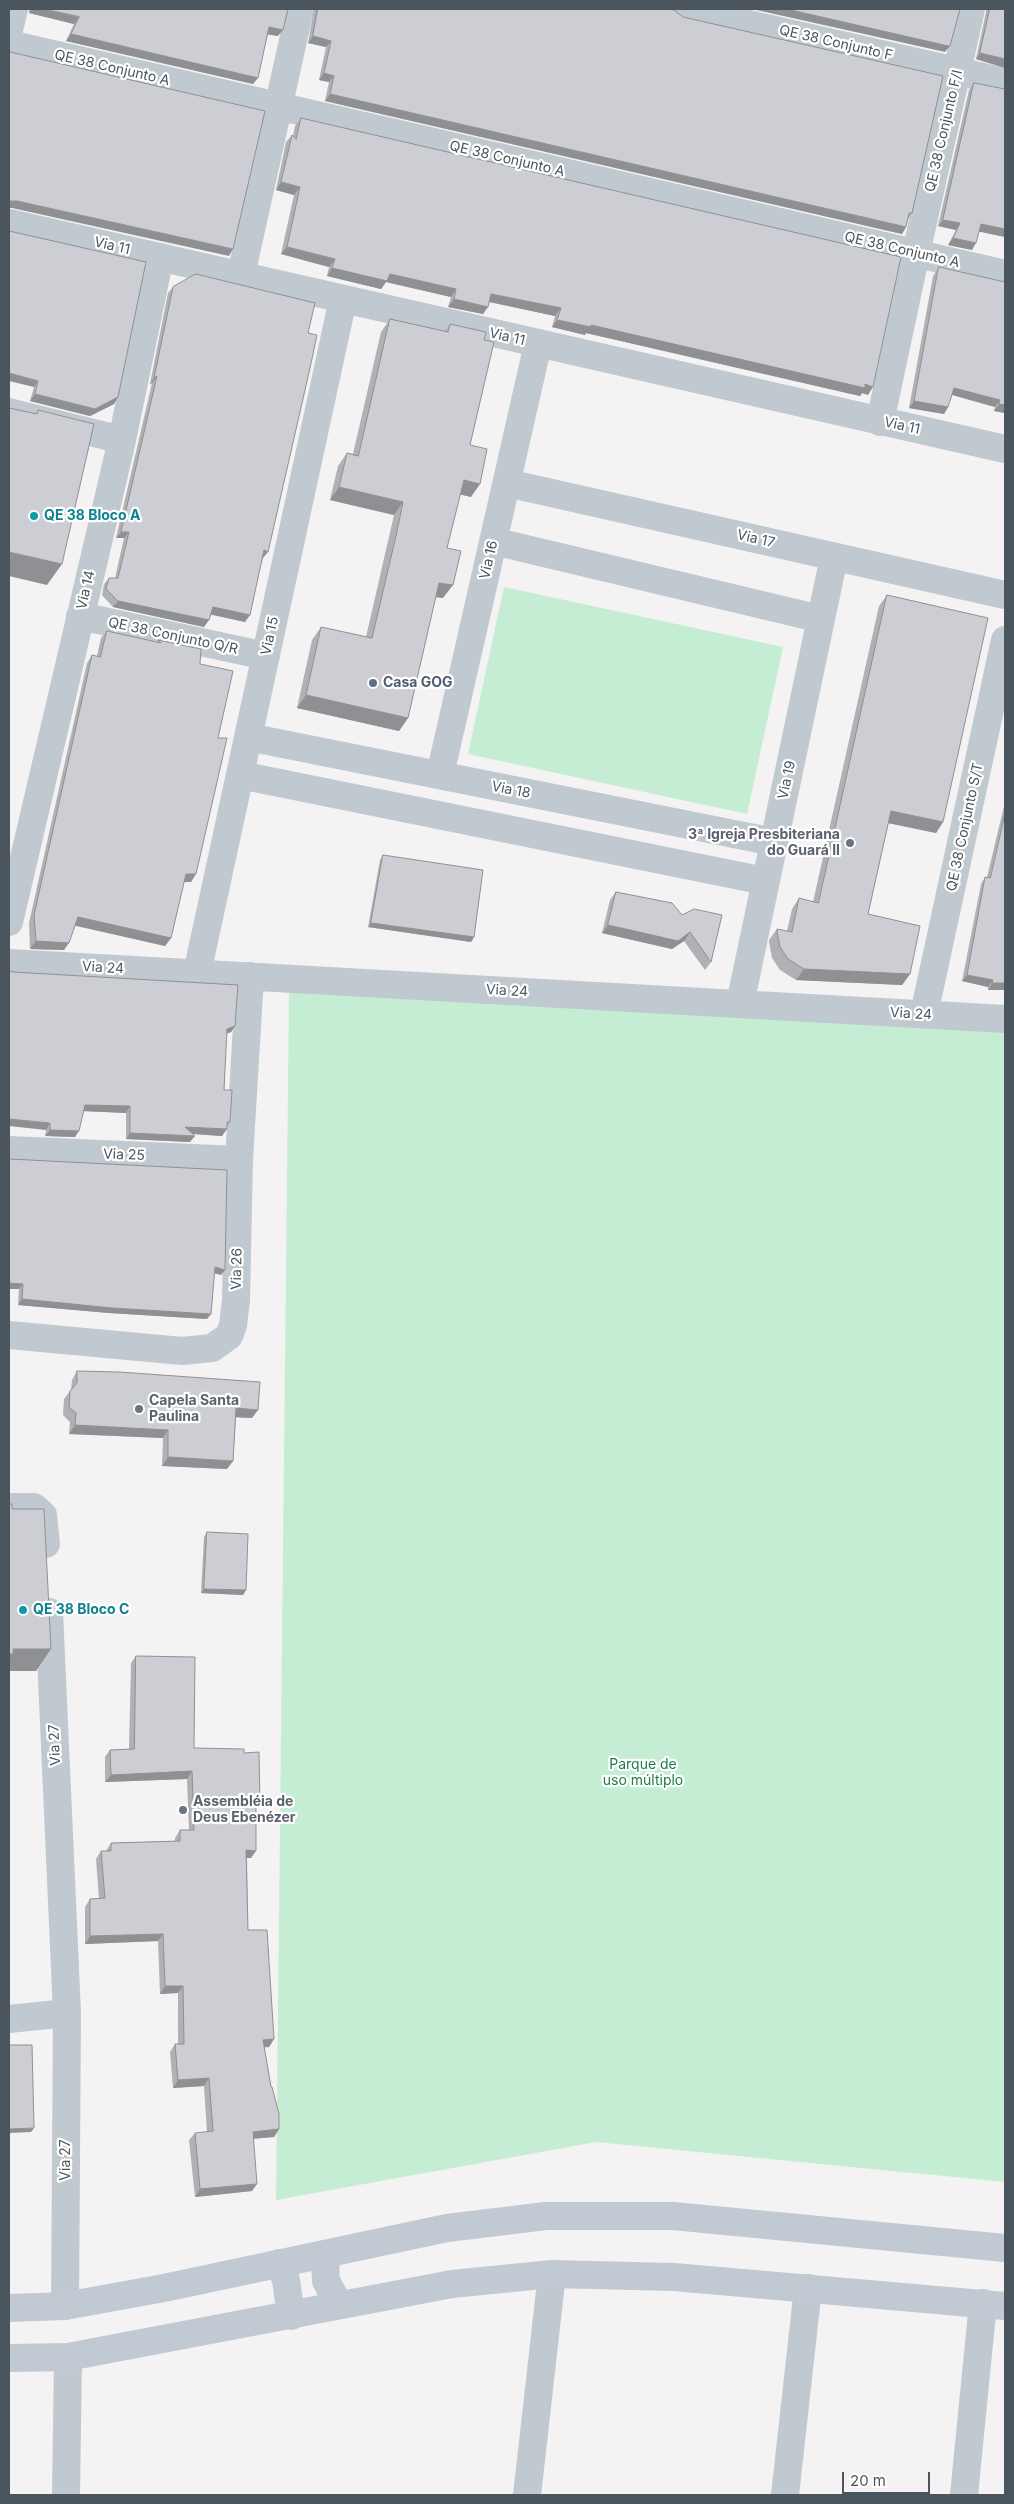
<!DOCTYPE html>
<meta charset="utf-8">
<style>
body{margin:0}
#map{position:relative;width:1014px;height:2504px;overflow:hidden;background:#f4f2f2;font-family:Inter,sans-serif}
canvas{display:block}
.frame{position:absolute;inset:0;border:10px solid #4a555e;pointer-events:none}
.scale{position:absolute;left:842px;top:2472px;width:88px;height:22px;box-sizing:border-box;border:2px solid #4a555e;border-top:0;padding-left:6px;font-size:15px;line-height:18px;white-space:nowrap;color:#4a555e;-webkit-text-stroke:4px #fff;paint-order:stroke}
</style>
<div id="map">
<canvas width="1014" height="2504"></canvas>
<div class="frame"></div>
<div class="scale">20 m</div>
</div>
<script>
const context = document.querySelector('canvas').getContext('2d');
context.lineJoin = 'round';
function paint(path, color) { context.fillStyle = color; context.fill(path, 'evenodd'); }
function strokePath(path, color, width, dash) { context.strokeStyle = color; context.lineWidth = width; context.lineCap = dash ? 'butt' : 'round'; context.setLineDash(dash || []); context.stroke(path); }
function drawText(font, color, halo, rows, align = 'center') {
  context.font = font + ' Inter,sans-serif'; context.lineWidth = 4.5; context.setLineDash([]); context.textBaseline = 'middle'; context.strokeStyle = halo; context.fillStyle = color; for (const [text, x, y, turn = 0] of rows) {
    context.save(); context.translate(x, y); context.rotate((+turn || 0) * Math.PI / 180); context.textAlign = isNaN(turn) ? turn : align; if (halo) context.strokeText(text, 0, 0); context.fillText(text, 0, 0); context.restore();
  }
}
paint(new Path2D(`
 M 504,587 L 783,647 L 747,814 L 468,754 Z
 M 289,992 L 1005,1032 L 1005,2182 L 596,2142 L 276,2200 Z`), '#c4edd3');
strokePath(new Path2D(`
 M 682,9 L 1005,82
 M 9,30 L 14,9
 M 9,44 L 1005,274
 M 9,223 L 1005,449
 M 241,275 L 300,9
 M 9,412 L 122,440
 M 880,422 L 916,253 L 971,9
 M 507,483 L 1005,595
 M 493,541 L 821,619
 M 80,616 L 266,656
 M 248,737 L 774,842
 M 240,775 L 765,881
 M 440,775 L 538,344
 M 9,922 L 122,440 L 160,257
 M 9,963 L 1005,1019
 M 197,973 L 343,299
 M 740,1004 L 834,557
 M 924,1014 L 1005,640
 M 9,1150 L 239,1160
 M 9,1335 L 182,1351 L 212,1348 L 229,1336 L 233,1325 L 236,1300 L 239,1160 L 250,976
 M 9,1507 L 34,1507 L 43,1515 L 46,1544
 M 49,1612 L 67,2013 L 65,2306
 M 9,2019 L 67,2013
 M 66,2495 L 68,2357
 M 527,2495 L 552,2274
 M 785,2495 L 808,2288
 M 964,2495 L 983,2303`), '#c0c9cf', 28);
strokePath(new Path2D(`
 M 325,2254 L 326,2281 L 339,2305
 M 279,2263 L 286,2280 L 291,2316
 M 9,2308 L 65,2306 L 164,2288 L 447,2228 L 546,2216 L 673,2216 L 1005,2248
 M 9,2358 L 68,2357 L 452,2284 L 552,2274 L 674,2277 L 1005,2306`), '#c1cad3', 28);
paint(new Path2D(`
 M 29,9 L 288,9 L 278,36 L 268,34 L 253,84 L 66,41 L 74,24 L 29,13 Z
 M 314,9 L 668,9 L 912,213 L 908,220 L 906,227 L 902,234 L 325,101 L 329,82 L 319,80 L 326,47 L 308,43 Z
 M 986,9 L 1005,9 L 1005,68 L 976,59 L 986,12 Z
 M 974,83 L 1005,237 L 979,231 L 972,250 L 948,245 L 956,230 L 938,226 L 969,90 Z
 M 301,118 L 868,395 L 862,393 L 860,396 L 586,333 L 585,335 L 552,327 L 555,316 L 489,302 L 483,314 L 448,307 L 451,297 L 386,282 L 381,289 L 327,276 L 329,267 L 281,254 L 294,195 L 276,190 L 286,142 L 292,135 L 293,136 L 295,126 Z
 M 9,231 L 118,397 L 114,404 L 90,416 L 30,401 L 34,387 Z
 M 939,267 L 1005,413 L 994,411 L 995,407 L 952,395 L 948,407 L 944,414 L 909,408 L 933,276 Z
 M 173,287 L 308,333 L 263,558 L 245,622 L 211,614 L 204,627 L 113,607 L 102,595 L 104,584 L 109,578 L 115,578 L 124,538 L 116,538 L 152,383 L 150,384 L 168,293 Z
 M 390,319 L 445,331 L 450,324 L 484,340 L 470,445 L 471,497 L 460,494 L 447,548 L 443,598 L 435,597 L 408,718 L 399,731 L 297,708 L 312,640 L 321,627 L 366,637 L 394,515 L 330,500 L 338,466 L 347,453 L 353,454 L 381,332 Z
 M 887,595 L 943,822 L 936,833 L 888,823 L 868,914 L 910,974 L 902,985 L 796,980 L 780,970 L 772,958 L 769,942 L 769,940 L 777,929 L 787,931 L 792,909 L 799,898 L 813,902 L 879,606 Z
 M 107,631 L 156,642 L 158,640 L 200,664 L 218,738 L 191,882 L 184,882 L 171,938 L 165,946 L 75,925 L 64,950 L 30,949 L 29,923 L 87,663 L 92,655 L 97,656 L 101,638 Z
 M 1005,802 L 1005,990 L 988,990 L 988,987 L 962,981 L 981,884 L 985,877 L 987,877 Z
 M 383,855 L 474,937 L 471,942 L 368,927 L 380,860 Z
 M 616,892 L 672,903 L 711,962 L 705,970 L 684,941 L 672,949 L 602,933 L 610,900 Z
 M 13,972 L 235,1026 L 231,1032 L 226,1034 L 224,1090 L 230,1122 L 222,1136 L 193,1134 L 190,1142 L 126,1139 L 126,1113 L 84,1111 L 75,1137 L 45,1136 L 46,1130 Z
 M 9,1159 L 221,1275 L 214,1273 L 207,1319 L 109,1313 L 18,1305 L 19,1289 Z
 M 77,1371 L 252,1418 L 236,1417 L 233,1461 L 227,1469 L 162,1466 L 163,1438 L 69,1434 L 70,1422 L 63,1415 L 64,1399 L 71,1390 L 72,1380 Z
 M 207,1532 L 246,1590 L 243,1595 L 201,1593 L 204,1537 Z
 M 136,1656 L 194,1748 L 244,1753 L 256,1810 L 251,1858 L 247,1858 L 248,1930 L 274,2039 L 269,2047 L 264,2047 L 279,2129 L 274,2137 L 253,2139 L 252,2191 L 195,2197 L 189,2140 L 195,2133 L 207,2132 L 204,2086 L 173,2088 L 170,2052 L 175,2044 L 178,2044 L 178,1993 L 160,1994 L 158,1941 L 85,1944 L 85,1907 L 90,1899 L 99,1899 L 96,1859 L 101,1851 L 106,1851 L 111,1843 L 175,1841 L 175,1838 L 180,1830 L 189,1830 L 187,1779 L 105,1782 L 105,1757 L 110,1750 L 129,1749 L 131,1663 Z`), '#afb1b5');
paint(new Path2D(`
 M 32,9 L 44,9 L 79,17 L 74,24 L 29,13 Z
 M 752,9 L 787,9 L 950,46 L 945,52 Z
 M 269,27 L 283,30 L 278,36 L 265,34 Z
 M 71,34 L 258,78 L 253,84 L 66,41 Z
 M 313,36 L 331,41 L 326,47 L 308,43 Z
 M 980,53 L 1005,59 L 1005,68 L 976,59 Z
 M 324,73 L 334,76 L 329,82 L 319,80 Z
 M 330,94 L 906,227 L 902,234 L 325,101 Z
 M 281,182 L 300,187 L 294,195 L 276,190 Z
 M 9,201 L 17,201 L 233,249 L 229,256 L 12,208 L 9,208 Z
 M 943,220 L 960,223 L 956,230 L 938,226 Z
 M 981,224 L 1005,229 L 1005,237 L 976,231 Z
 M 953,238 L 976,243 L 972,250 L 948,245 Z
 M 287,247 L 335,259 L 329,267 L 281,254 Z
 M 332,268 L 390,274 L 456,289 L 451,297 L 386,282 L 381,289 L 327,276 Z
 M 491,294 L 561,308 L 555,316 L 485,301 Z
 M 454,299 L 488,307 L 483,314 L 448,307 Z
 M 557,320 L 591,325 L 865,384 L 873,387 L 868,395 L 862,393 L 860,396 L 586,333 L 585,335 L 552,327 Z
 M 9,373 L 38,381 L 34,387 L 9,381 Z
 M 157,376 L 152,383 L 150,384 L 154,378 Z
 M 954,388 L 1000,400 L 995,407 L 949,394 Z
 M 35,394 L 118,397 L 114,404 L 90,416 L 30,401 Z
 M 914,401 L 948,407 L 944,414 L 909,408 Z
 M 999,404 L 1005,405 L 1005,413 L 994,411 Z
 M 464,480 L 480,484 L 471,497 L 454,493 Z
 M 339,487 L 403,502 L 394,515 L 330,500 Z
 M 121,532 L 129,532 L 124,538 L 116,538 Z
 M 264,550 L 268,552 L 263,558 L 260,557 Z
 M 9,552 L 62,564 L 47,585 L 9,576 Z
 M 439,583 L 453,585 L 443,598 L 429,596 Z
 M 118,601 L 209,620 L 204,627 L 113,607 Z
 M 213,607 L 250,615 L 245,622 L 208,614 Z
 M 306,695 L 408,718 L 399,731 L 297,708 Z
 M 891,811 L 943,822 L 936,833 L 883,822 Z
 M 186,874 L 196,874 L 191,882 L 181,882 Z
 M 78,917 L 171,938 L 165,946 L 72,925 Z
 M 371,923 L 474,937 L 471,942 L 368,927 Z
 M 608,925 L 690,932 L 684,941 L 672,949 L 602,933 Z
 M 36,941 L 69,943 L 64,950 L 30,949 Z
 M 804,969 L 910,974 L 902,985 L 796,980 Z
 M 967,975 L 993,980 L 988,987 L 962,981 Z
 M 992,983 L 1005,983 L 1005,990 L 988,990 Z
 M 235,1026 L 231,1032 L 222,1035 L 227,1029 Z
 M 85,1105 L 130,1106 L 126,1113 L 81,1111 Z
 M 9,1119 L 50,1123 L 46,1130 L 9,1126 Z
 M 185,1127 L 227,1129 L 222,1136 L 180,1133 Z
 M 50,1130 L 79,1131 L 75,1137 L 45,1136 Z
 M 130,1133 L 195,1136 L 190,1142 L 126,1139 Z
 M 215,1267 L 225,1270 L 221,1275 L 211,1272 Z
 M 9,1283 L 23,1284 L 19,1289 L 9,1289 Z
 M 22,1299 L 211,1314 L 207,1319 L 109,1313 L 18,1305 Z
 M 236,1408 L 258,1410 L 252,1418 L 231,1417 Z
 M 75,1425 L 168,1430 L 163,1438 L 69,1434 Z
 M 168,1457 L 233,1461 L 227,1469 L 162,1466 Z
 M 204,1589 L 246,1590 L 243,1595 L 201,1593 Z
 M 13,1649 L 51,1649 L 36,1671 L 9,1671 L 9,1654 Z
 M 192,1771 L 187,1779 L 105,1782 L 111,1775 Z
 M 246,1850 L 256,1851 L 251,1858 L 241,1858 Z
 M 163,1934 L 158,1941 L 85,1944 L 90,1936 Z
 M 165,1986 L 183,1986 L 178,1993 L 160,1994 Z
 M 274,2039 L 269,2047 L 257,2048 L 263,2040 Z
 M 209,2078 L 204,2086 L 173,2088 L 178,2080 Z
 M 34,2128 L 31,2132 L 9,2133 L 9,2129 Z
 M 279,2129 L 274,2137 L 247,2139 L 253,2132 Z
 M 257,2184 L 252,2191 L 195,2197 L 200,2189 Z`), '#8f9094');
const building = new Path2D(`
 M 44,9 L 288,9 L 283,30 L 269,27 L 258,78 L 71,34 L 79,17 Z
 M 318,9 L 668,9 L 674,10 L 683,17 L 943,76 L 912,213 L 909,213 L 906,227 L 330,94 L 334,76 L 324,73 L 331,41 L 313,36 Z
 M 787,9 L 960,9 L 950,46 Z
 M 990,9 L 1005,9 L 1005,59 L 980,53 Z
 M 9,51 L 10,52 L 265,111 L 233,249 L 17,201 L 9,201 Z
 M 974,83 L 1005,89 L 1005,229 L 981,224 L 976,243 L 953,238 L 960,223 L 943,220 Z
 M 301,118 L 901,257 L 873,387 L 865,384 L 865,388 L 591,325 L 591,327 L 557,320 L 561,308 L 491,294 L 488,307 L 454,299 L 456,289 L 390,274 L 387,281 L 332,268 L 335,259 L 287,247 L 300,187 L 281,182 L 292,135 L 296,139 Z
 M 9,231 L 146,262 L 118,397 L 95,409 L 35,394 L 38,381 L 9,373 Z
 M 939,267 L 1005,282 L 1005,405 L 999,404 L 1000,400 L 954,388 L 948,407 L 914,401 L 938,269 Z
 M 196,274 L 315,303 L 308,333 L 317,335 L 310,368 L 268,552 L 264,550 L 250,615 L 213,607 L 209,620 L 118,601 L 106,589 L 109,578 L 118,578 L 129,532 L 121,532 L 157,376 L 154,378 L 173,287 Z
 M 390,319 L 448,332 L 450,324 L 486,332 L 484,340 L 494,342 L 470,445 L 487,449 L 480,484 L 464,480 L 447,548 L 461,551 L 453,585 L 439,583 L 408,718 L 306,695 L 321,627 L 372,638 L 396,536 L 403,502 L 339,487 L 347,453 L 358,456 Z
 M 9,408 L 37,414 L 38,410 L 94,424 L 62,564 L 9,552 Z
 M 887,595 L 988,618 L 943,822 L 891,811 L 868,914 L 920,926 L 910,974 L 804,969 L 788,959 L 780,947 L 777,931 L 777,929 L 792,932 L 799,898 L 818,903 Z
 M 107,631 L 161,643 L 158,640 L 201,649 L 200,664 L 233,671 L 218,738 L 227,738 L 196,874 L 186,874 L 171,938 L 78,917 L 69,943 L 36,941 L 34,915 L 92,655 L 100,657 Z
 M 1005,814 L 1005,983 L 992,983 L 993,980 L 967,975 L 985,877 L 990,878 Z
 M 383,855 L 483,870 L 474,937 L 371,923 Z
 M 616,892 L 672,903 L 682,915 L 694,909 L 722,915 L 711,962 L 690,932 L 678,941 L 608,925 Z
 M 9,971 L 13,972 L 238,985 L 235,1026 L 227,1029 L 224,1090 L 232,1090 L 230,1122 L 227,1122 L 227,1129 L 185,1127 L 195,1136 L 130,1133 L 130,1106 L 85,1105 L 79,1131 L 50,1130 L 50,1123 L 9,1119 Z
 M 9,1159 L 227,1170 L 225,1270 L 215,1267 L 211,1314 L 112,1308 L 22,1299 L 23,1284 L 9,1283 Z
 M 77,1371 L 119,1372 L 260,1382 L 258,1410 L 236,1408 L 233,1461 L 168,1457 L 168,1430 L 75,1425 L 76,1413 L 69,1407 L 70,1391 L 77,1383 Z
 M 9,1504 L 12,1504 L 12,1509 L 44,1509 L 51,1649 L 13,1649 L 13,1654 L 9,1654 Z
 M 207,1532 L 248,1534 L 246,1590 L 204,1589 Z
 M 136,1656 L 195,1657 L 194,1748 L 244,1749 L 244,1753 L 259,1752 L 260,1805 L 256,1805 L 256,1851 L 246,1850 L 248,1930 L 267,1930 L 274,2039 L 263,2040 L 271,2087 L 272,2087 L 279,2114 L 279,2129 L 253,2132 L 257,2184 L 200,2189 L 195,2133 L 213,2131 L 209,2078 L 178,2080 L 175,2044 L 184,2044 L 183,1986 L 165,1986 L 163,1934 L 90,1936 L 90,1899 L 105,1898 L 101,1851 L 111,1851 L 111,1843 L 180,1841 L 180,1830 L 194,1830 L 192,1771 L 111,1775 L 110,1750 L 134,1749 Z
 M 9,2045 L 32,2045 L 34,2128 L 9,2129 Z`);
paint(building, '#ccced3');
strokePath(building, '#8f9094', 1);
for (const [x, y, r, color] of [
 [34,516,5,"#0f9aa8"],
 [373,683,5,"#5c6f8a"],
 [850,843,5,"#6b7280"],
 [139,1409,5,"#6b7280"],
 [23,1610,5,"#0f9aa8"],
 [183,1810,5,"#6b7280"]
]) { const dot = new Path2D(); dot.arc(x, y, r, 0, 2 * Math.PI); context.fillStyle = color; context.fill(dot); strokePath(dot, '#fff', 2); }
drawText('14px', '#4a555e', '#fff', [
 ["QE 38 Conjunto F",836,43,13],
 ["QE 38 Conjunto A",112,68,13],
 ["QE 38 Conjunto F/I",944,131,-77],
 ["QE 38 Conjunto A",507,159,13],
 ["Via 11",112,246,13],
 ["QE 38 Conjunto A",902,250,13],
 ["Via 11",507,337,13],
 ["Via 11",902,426,12],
 ["Via 17",756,539,13],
 ["Via 16",489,560,-77],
 ["Via 14",86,590,-77],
 ["QE 38 Conjunto Q/R",173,636,12],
 ["Via 15",270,636,-78],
 ["Via 19",787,780,-78],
 ["Via 18",511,790,11],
 ["QE 38 Conjunto S/T",965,827,-78],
 ["Via 24",103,968,3],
 ["Via 24",507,991,3],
 ["Via 24",911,1014,3],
 ["Via 25",124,1155,2],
 ["Via 26",237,1269,-89],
 ["Via 27",55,1745,-93],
 ["Via 27",66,2160,-90]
]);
drawText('bold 14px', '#0d838f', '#fff', [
 ["QE 38 Bloco A",44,516],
 ["QE 38 Bloco C",33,1610]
], 'left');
drawText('bold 14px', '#4e5e75', '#fff', [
 ["Casa GOG",383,683]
], 'left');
drawText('bold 14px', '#5b616d', '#fff', [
 ["3ª Igreja Presbiteriana",840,835,"right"],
 ["do Guará II",840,851,"right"],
 ["Capela Santa",149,1401],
 ["Paulina",149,1417],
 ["Assembléia de",193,1802],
 ["Deus Ebenézer",193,1818]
], 'left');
drawText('14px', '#1e7c4a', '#fff', [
 ["Parque de",643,1765],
 ["uso múltiplo",643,1781]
]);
</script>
